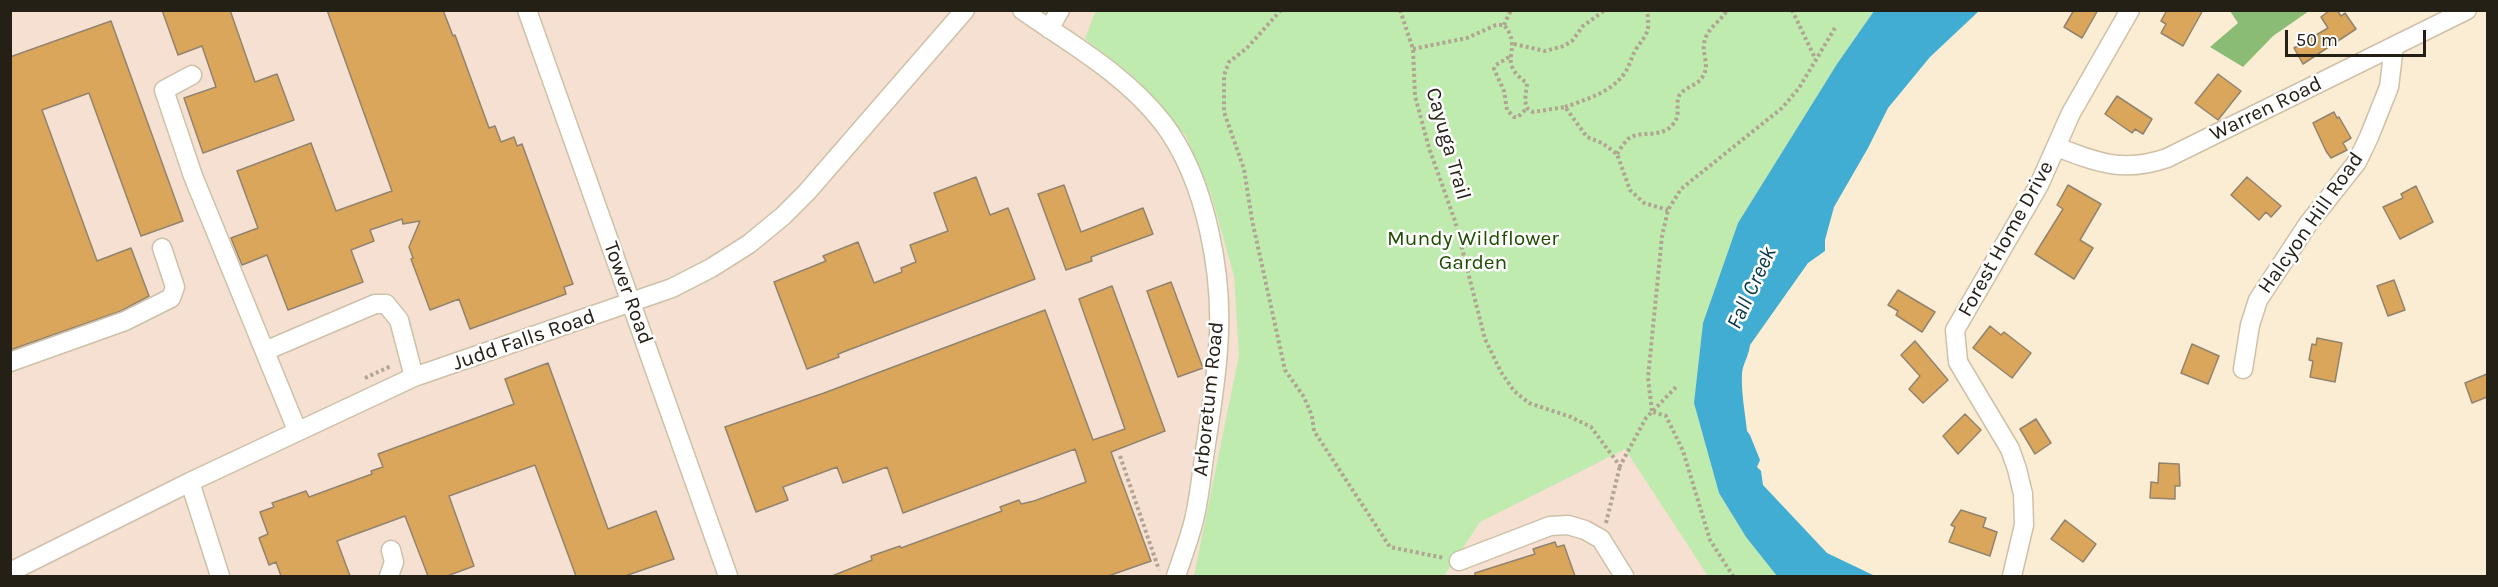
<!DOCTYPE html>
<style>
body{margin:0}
#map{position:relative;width:2498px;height:587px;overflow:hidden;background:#fbedd3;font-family:Karla,sans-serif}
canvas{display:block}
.frame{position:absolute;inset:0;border:12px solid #252016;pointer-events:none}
.scale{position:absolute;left:2285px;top:30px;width:141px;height:27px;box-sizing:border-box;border:3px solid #252016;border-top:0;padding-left:8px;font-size:18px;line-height:21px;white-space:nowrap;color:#252016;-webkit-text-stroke:4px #fff;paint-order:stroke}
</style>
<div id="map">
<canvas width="2498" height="587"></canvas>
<div class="frame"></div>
<div class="scale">50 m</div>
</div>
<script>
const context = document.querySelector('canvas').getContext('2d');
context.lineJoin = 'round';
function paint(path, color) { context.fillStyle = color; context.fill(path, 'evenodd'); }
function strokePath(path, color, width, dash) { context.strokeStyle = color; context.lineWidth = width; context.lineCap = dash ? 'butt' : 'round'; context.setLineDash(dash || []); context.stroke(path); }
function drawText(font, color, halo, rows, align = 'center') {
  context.font = font + ' Karla,sans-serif'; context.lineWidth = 5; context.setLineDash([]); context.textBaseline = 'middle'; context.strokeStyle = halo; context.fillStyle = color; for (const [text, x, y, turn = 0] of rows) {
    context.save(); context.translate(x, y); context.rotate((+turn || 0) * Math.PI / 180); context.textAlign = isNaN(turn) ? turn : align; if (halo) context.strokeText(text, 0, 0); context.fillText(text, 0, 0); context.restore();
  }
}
paint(new Path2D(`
 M 10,11 L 1929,11 L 1722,354 L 1748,495 L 1824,576 L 11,576 Z`), '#f5e0d2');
paint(new Path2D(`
 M 1096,10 L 1874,11 L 1837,64 L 1738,223 L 1703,323 L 1694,403 L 1719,493 L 1746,537 L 1777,576 L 1708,576 L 1625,449 L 1480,522 L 1444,576 L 1194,576 L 1239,355 L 1234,276 L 1211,194 L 1186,136 L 1133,76 L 1085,39 Z`), '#bfebaf');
paint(new Path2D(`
 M 2230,11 L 2309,11 L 2273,36 L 2243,67 L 2210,47 L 2238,23 Z`), '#8abc76');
paint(new Path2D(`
 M 1874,11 L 1979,11 L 1930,57 L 1888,108 L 1868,148 L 1834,207 L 1825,240 L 1825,251 L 1808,263 L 1750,345 C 1749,355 1743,364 1742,373 C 1741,392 1745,412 1747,431 L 1750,435 L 1760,460 L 1757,467 L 1761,471 L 1763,485 L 1827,553 L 1875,576 L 1777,576 L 1746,537 L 1719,493 L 1694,403 L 1703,323 L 1738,223 L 1837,64 Z`), '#42add2');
const building = new Path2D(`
 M 162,10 L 230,10 L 255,82 L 277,74 L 294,120 L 203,153 L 184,98 L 216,87 L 202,46 L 178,55 Z
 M 327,10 L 443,10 L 453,36 L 455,35 L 489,128 L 495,126 L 501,142 L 514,137 L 517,146 L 522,144 L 573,284 L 564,287 L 566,294 L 470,329 L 459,299 L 430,310 L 411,259 L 413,258 L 409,247 L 420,221 L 403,224 L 402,219 L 370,230 L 374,241 L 351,250 L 363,282 L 288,310 L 267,255 L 242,265 L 231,238 L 258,228 L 237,171 L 311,143 L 336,211 L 392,191 Z
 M 2074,10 L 2098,10 L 2082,38 L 2064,27 Z
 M 2167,10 L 2203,10 L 2183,46 L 2161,33 L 2166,24 L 2161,21 Z
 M 2330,10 L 2337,10 L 2341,16 L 2345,13 L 2356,29 L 2303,64 L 2294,48 L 2328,28 L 2321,17 Z
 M 111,21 L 183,221 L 141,236 L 89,93 L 42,110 L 97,261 L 131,248 L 149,296 L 121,311 L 10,350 L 10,57 Z
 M 2218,74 L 2241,91 L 2218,120 L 2195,103 Z
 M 2117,96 L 2152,119 L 2143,134 L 2135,129 L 2132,133 L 2105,114 Z
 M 2334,112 L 2337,118 L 2339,117 L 2351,138 L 2343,143 L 2347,150 L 2331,158 L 2326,151 L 2313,123 Z
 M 976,177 L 990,215 L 1008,208 L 1035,279 L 838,354 L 839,357 L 807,369 L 774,282 L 826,261 L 823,256 L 858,242 L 874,283 L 902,272 L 901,268 L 916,262 L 910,245 L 948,231 L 934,193 Z
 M 2247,177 L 2281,206 L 2271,217 L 2266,212 L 2259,220 L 2231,195 Z
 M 1064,185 L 1081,232 L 1143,208 L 1153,234 L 1091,257 L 1092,261 L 1066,270 L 1038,194 Z
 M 2068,185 L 2101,204 L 2080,240 L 2093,248 L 2074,279 L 2035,254 L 2063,209 L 2057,205 Z
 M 2416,186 L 2433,222 L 2400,239 L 2383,207 L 2403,198 L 2401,194 Z
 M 2394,280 L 2405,310 L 2388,316 L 2377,286 Z
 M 1171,282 L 1203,368 L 1178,377 L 1147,291 Z
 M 1112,286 L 1165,431 L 1111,452 L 1151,561 L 1108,576 L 832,576 L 872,560 L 871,556 L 900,546 L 901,548 L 1002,511 L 1000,507 L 1019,500 L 1021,504 L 1034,501 L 1086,482 L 1075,449 L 903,513 L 887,467 L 843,483 L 837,467 L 783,487 L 788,500 L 756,512 L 725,427 L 824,393 L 1045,310 L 1093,440 L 1125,429 L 1079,299 Z
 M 1898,290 L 1935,312 L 1922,332 L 1896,315 L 1898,311 L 1888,305 Z
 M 1990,326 L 2001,335 L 2004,332 L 2031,353 L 2012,378 L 1973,348 Z
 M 2317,338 L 2342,343 L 2335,382 L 2310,377 L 2313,361 L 2309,360 L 2312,344 L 2316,345 Z
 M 1915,341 L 1948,380 L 1923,403 L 1909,389 L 1920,376 L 1901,355 Z
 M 2192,344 L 2219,356 L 2208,384 L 2181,373 Z
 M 548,363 L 608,529 L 656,511 L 674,559 L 625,576 L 576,576 L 535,465 L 449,496 L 474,566 L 447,576 L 428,576 L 405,516 L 337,541 L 350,576 L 281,576 L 276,562 L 269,565 L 259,538 L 268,534 L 260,512 L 274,507 L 272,503 L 306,491 L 309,497 L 372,474 L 371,471 L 383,467 L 378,454 L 514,404 L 505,379 Z
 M 2487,374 L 2487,397 L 2472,403 L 2465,383 Z
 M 1965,414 L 1981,430 L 1958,454 L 1943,436 Z
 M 2036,419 L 2051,443 L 2035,454 L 2020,429 Z
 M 2159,463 L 2179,464 L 2180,486 L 2175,486 L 2175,499 L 2150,498 L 2151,482 L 2158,483 Z
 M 1961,510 L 1986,518 L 1983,527 L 1997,532 L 1990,556 L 1949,542 L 1955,527 L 1951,525 Z
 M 2065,520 L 2096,544 L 2083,562 L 2051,539 Z
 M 1555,542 L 1557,547 L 1564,545 L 1575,576 L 1475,576 L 1475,573 L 1535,554 L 1533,549 Z`);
paint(building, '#daa65c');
strokePath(building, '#93836d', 1.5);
const minor = new Path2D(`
 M 527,10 L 728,576
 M 1022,10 C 1072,45 1125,74 1163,123 C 1207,181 1224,278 1218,349 C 1216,381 1211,412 1206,444 C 1202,469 1200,495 1194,520 C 1189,540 1182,558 1176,576
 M 1049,29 L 1060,10
 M 192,75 L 164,90 L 193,176 L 297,430
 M 2057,147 C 2098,163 2124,173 2167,158 L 2467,10
 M 265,351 L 375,304 L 386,304 L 399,320 L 414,377
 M 10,362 L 125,321 L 171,298 L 175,287 L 162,248
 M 2243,369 L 2250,325 L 2258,300 L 2308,224 L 2357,162 L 2369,137 L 2389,87 L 2394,46
 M 190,482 L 220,576
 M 1459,561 L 1550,526 L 1568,525 L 1585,530 L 1601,539 L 1624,576
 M 10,572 L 190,482 L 414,377 L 672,288 L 711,268 L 749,244 L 783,216 L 807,192 L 965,10
 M 389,576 L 394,562 L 391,550
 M 2012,576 L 2024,525 L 2023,494 L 2017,469 L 2010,449 L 1958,362 L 1955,330 L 2039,185 L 2071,113 L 2130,10`);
strokePath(minor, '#cec1a8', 21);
strokePath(new Path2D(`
 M 730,10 L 759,10
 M 1281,10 L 1247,48 L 1229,62 L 1224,75 L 1224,112 L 1244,169 L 1252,220 L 1285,370 L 1304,397 L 1312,416 L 1314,431 L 1390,547 L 1444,558
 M 1350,10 L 1352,10
 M 1400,10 L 1413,49 L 1415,96 L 1429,148 L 1455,221 L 1485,339 L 1501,372 L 1514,391 L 1529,403 L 1571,417 L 1591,427 L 1620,466 L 1646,418 L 1676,387
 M 1792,10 L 1815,58
 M 1504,25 L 1511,10
 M 1514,44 L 1545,51 L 1564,46 L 1572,41 L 1583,26 L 1605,10
 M 1413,49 L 1467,38 L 1496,25 L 1504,25 C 1525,50 1494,60 1527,83 L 1525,101 L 1527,108 L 1533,112 L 1565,107 L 1587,137 L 1602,143 L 1617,154 L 1630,190 L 1644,203 L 1668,210
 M 1509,57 L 1496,65 L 1494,69 L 1504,91 L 1507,110 L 1514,117 L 1518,117 L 1527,108
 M 1565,107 C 1587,99 1613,92 1626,71 C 1630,64 1632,56 1636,49 C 1648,32 1650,32 1647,10
 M 1617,154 C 1620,149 1624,143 1628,139 C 1641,129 1662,140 1674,123 C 1681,114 1675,105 1679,96 C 1685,86 1698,86 1703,76 C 1710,65 1702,55 1704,44 C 1706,28 1720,23 1727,10
 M 365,378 L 391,366
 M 1652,411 L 1648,378 L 1662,236 L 1668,210 L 1681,189 L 1782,108 L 1799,88 L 1835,28
 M 1653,412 L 1666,416 L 1683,451 L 1710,540 L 1733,576
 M 1120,456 L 1159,570
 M 1606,523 L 1620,466`), '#b0a590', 4, [3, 3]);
strokePath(minor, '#fff', 18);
drawText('21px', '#252016', '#fff', [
 ["Warren Road",2266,109,-26],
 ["Cayuga Trail",1448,144,74],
 ["Halcyon Hill Road",2311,223,-55],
 ["Forest Home Drive",2006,239,-61],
 ["Tower Road",628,293,70],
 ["Judd Falls Road",524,340,-19],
 ["Arboretum Road",1209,399,-84]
]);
drawText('21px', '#1e4c00', '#fff', [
 ["Mundy Wildflower",1473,239],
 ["Garden",1473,263]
]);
drawText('italic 22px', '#063847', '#fff', [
 ["Fall Creek",1752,288,-65]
]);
</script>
